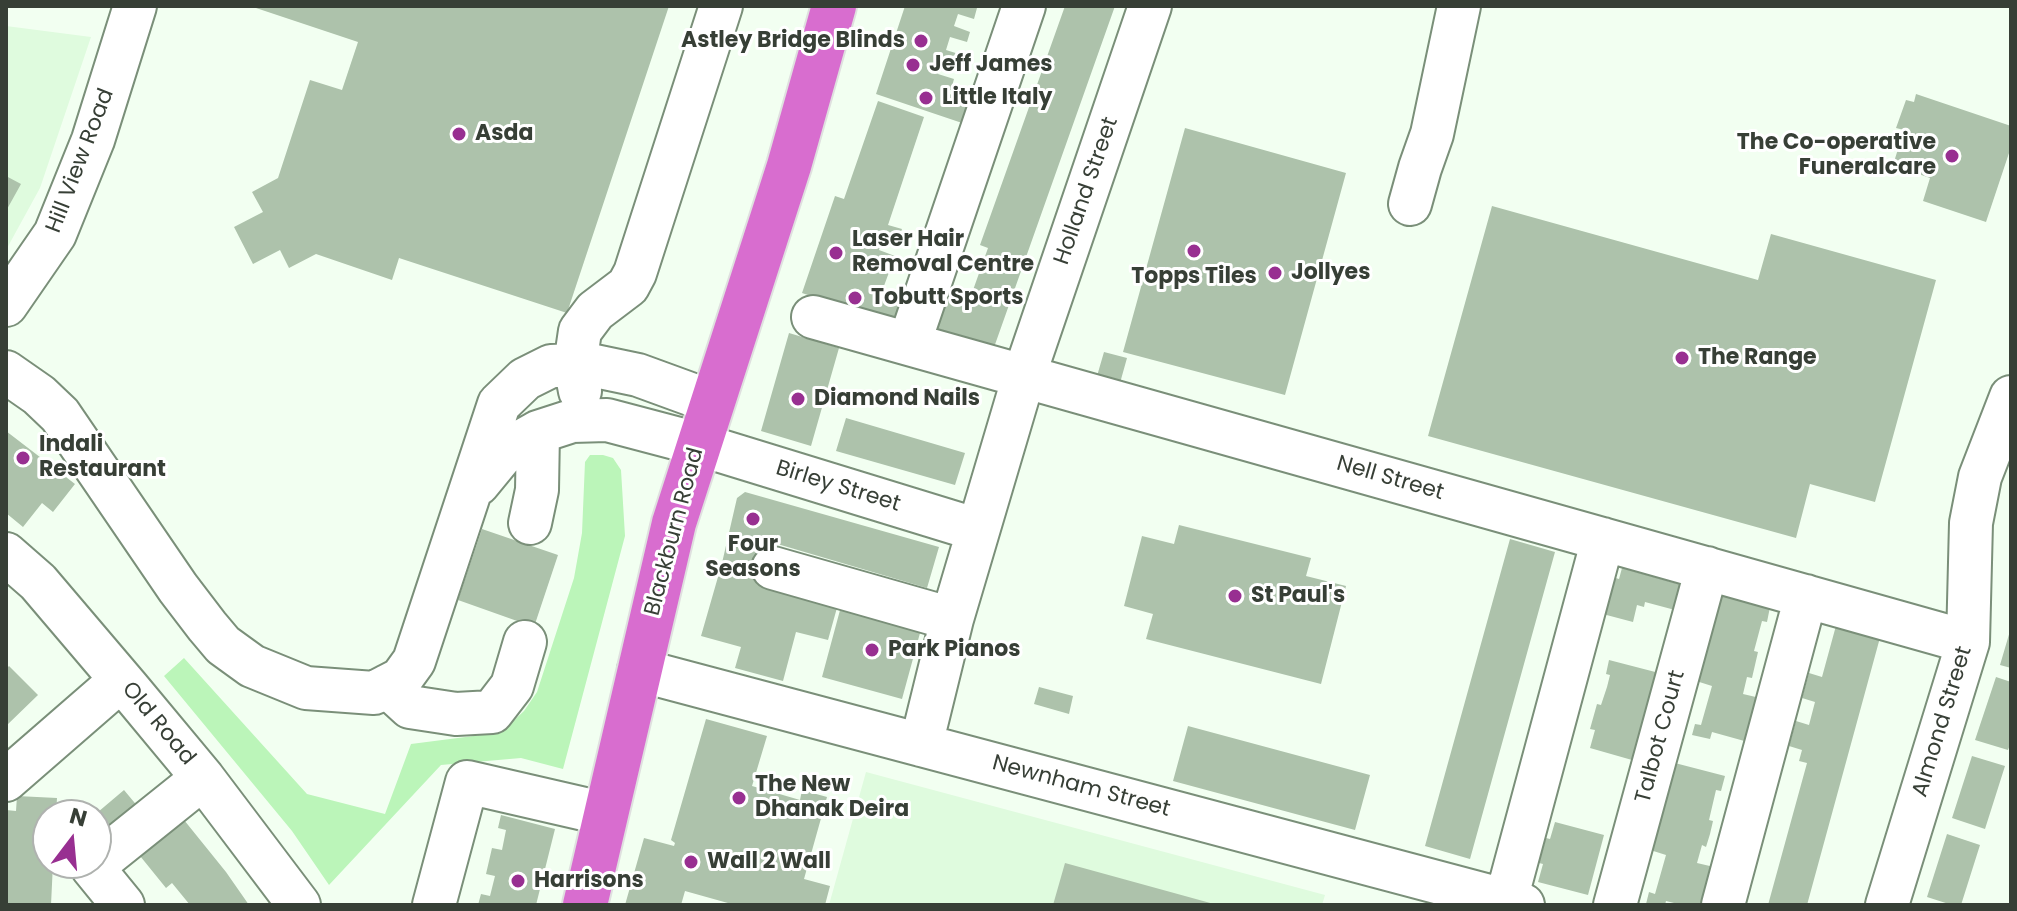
<!DOCTYPE html>
<style>
body{margin:0}
#map{position:relative;width:2017px;height:911px;overflow:hidden;background:#f2fff1;font-family:Poppins,sans-serif}
canvas{display:block}
.frame{position:absolute;inset:0;border:8px solid #373f36;pointer-events:none}
.north{position:absolute;left:32px;top:799px;width:80px;height:80px;box-sizing:border-box;background:#fff;border:2px solid #afb2af;border-radius:50%;rotate:16deg;font-size:22px;font-weight:700;line-height:32px;text-align:center;color:#373f36}
.north::after{content:'';display:block;margin:auto;width:28px;height:36px;background:#982f91;clip-path:polygon(50% 0,100% 100%,50% 72%,0 100%)}
</style>
<div id="map">
<canvas width="2017" height="911"></canvas>
<div class="frame"></div>
<div class="north">N</div>
</div>
<script>
const context = document.querySelector('canvas').getContext('2d');
context.lineJoin = 'round';
function paint(path, color) { context.fillStyle = color; context.fill(path, 'evenodd'); }
function strokePath(path, color, width, dash) { context.strokeStyle = color; context.lineWidth = width; context.lineCap = dash ? 'butt' : 'round'; context.setLineDash(dash || []); context.stroke(path); }
function drawText(font, color, halo, rows, align = 'center') {
  context.font = font + ' Poppins,sans-serif'; context.lineWidth = 6; context.setLineDash([]); context.textBaseline = 'middle'; context.strokeStyle = halo; context.fillStyle = color; for (const [text, x, y, turn = 0] of rows) {
    context.save(); context.translate(x, y); context.rotate((+turn || 0) * Math.PI / 180); context.textAlign = isNaN(turn) ? turn : align; if (halo) context.strokeText(text, 0, 0); context.fillText(text, 0, 0); context.restore();
  }
}
paint(new Path2D(`
 M 6,26 L 91,37 L 40,188 L 6,250 Z
 M 866,772 L 1325,895 L 1322,905 L 829,905 Z`), '#dffbde');
paint(new Path2D(`
 M 590,455 L 603,455 L 613,458 L 621,470 L 625,536 L 563,769 L 521,758 L 441,765 L 329,885 L 292,831 L 164,676 L 184,658 L 307,794 L 385,814 L 411,744 L 489,734 L 509,725 L 524,711 L 537,692 L 574,578 L 582,533 L 585,462 Z`), '#bbf5b9');
paint(new Path2D(`
 M 250,6 L 669,6 L 567,313 L 399,258 L 392,280 L 316,254 L 289,268 L 280,250 L 253,264 L 234,227 L 263,212 L 252,192 L 278,178 L 310,80 L 342,90 L 358,42 Z
 M 905,6 L 970,6 L 977,8 L 974,19 L 958,14 L 954,26 L 970,32 L 967,42 L 950,37 L 946,50 L 962,55 L 959,66 L 942,61 L 938,74 L 954,79 L 951,90 L 947,89 L 946,93 L 975,102 L 968,125 L 876,94 Z
 M 1065,6 L 1115,6 L 992,353 L 927,329 L 938,297 L 967,307 L 988,248 L 980,245 Z
 M 1916,94 L 2011,126 L 2011,147 L 1986,222 L 1923,201 L 1930,178 L 1893,165 L 1904,130 L 1896,128 L 1906,100 L 1914,102 Z
 M 878,101 L 924,117 L 888,225 L 902,229 L 896,245 L 882,240 L 879,250 L 895,256 L 881,294 L 905,302 L 898,325 L 802,293 L 835,196 L 844,199 Z
 M 1185,128 L 1346,173 L 1285,395 L 1123,352 Z
 M 6,176 L 21,184 L 6,211 Z
 M 1492,206 L 1758,280 L 1771,234 L 1936,280 L 1875,502 L 1810,484 L 1796,538 L 1428,436 Z
 M 789,333 L 839,348 L 811,446 L 761,431 Z
 M 1104,352 L 1127,358 L 1120,383 L 1097,376 Z
 M 846,418 L 965,453 L 955,485 L 836,451 Z
 M 6,431 L 75,484 L 53,512 L 42,503 L 23,527 L 6,513 Z
 M 745,492 L 939,547 L 927,588 L 757,538 L 754,547 L 766,550 L 840,597 L 828,640 L 796,632 L 783,681 L 735,668 L 741,647 L 701,636 L 722,563 L 737,498 Z
 M 1179,525 L 1311,558 L 1306,576 L 1346,586 L 1321,684 L 1146,639 L 1153,614 L 1124,606 L 1142,536 L 1174,544 Z
 M 482,529 L 558,555 L 534,627 L 458,600 Z
 M 1510,539 L 1555,552 L 1470,859 L 1425,846 Z
 M 1622,568 L 1682,585 L 1675,610 L 1645,602 L 1644,607 L 1637,605 L 1633,622 L 1599,613 L 1609,576 L 1619,579 Z
 M 1717,593 L 1770,607 L 1767,622 L 1762,621 L 1754,651 L 1758,652 L 1752,678 L 1747,677 L 1743,694 L 1760,698 L 1748,742 L 1712,732 L 1710,739 L 1692,735 L 1695,724 L 1701,725 L 1712,686 L 1693,680 Z
 M 843,599 L 923,622 L 902,699 L 822,677 Z
 M 1837,622 L 1881,634 L 1807,905 L 1768,905 L 1807,763 L 1799,761 L 1802,750 L 1789,746 L 1796,721 L 1809,725 L 1815,702 L 1802,698 L 1809,673 L 1822,677 Z
 M 2010,631 L 2011,631 L 2011,668 L 2000,665 Z
 M 1609,660 L 1663,674 L 1639,762 L 1590,748 L 1595,730 L 1590,729 L 1597,704 L 1601,705 L 1607,687 L 1610,675 L 1606,674 Z
 M 9,666 L 38,695 L 6,726 L 6,669 Z
 M 1996,677 L 2011,682 L 2011,742 L 2008,750 L 1975,740 Z
 M 1039,687 L 1073,696 L 1069,714 L 1034,704 Z
 M 706,719 L 767,736 L 752,786 L 800,800 L 802,790 L 827,797 L 804,879 L 830,886 L 825,905 L 735,905 L 685,891 L 681,905 L 625,905 L 644,838 L 674,846 L 675,843 L 671,840 Z
 M 1188,726 L 1370,775 L 1355,830 L 1173,781 Z
 M 1972,756 L 2005,766 L 1985,829 L 1952,818 Z
 M 1671,762 L 1725,776 L 1721,791 L 1716,790 L 1709,820 L 1713,821 L 1710,834 L 1706,847 L 1702,845 L 1697,863 L 1714,867 L 1704,905 L 1682,905 L 1666,901 L 1665,905 L 1646,904 L 1649,892 L 1655,894 L 1666,855 L 1647,849 Z
 M 124,790 L 139,808 L 114,830 L 98,812 Z
 M 17,796 L 57,798 L 56,815 L 48,815 L 48,863 L 53,863 L 51,905 L 6,905 L 6,810 L 16,811 Z
 M 180,815 L 226,872 L 249,905 L 190,905 L 172,883 L 166,888 L 136,851 Z
 M 501,815 L 555,829 L 536,905 L 478,905 L 481,894 L 490,896 L 495,876 L 486,874 L 492,848 L 502,850 L 506,830 L 498,828 Z
 M 1555,822 L 1604,835 L 1588,895 L 1538,882 L 1543,864 L 1539,863 L 1546,838 L 1550,839 Z
 M 1947,834 L 1980,845 L 1961,905 L 1952,905 L 1927,897 Z
 M 1065,863 L 1214,904 L 1214,905 L 1053,905 Z`), '#adc2ab');
const minor = new Path2D(`
 M 1410,204 L 1420,168 L 1432,134 L 1459,6
 M 6,305 L 55,234 L 93,140 L 135,6
 M 813,317 L 1968,642
 M 909,344 L 1024,6
 M 6,372 L 39,395 L 60,415 L 178,588 L 207,626 L 223,645 L 252,666 L 306,688 L 374,693 L 401,679 L 414,661 L 499,404 L 525,379 L 551,366 L 575,365 L 595,366 L 638,375 L 712,402
 M 580,391 L 575,365 L 580,331 L 595,311 L 628,286 L 635,273 L 721,6
 M 478,484 L 506,450 L 538,432 L 572,421 L 607,420 L 698,444 L 978,530
 M 530,523 L 537,490 L 538,432
 M 6,554 L 38,582 L 129,689 L 203,778 L 299,905
 M 773,568 L 952,619
 M 639,670 L 1523,905
 M 387,686 L 410,707 L 456,714 L 492,712 L 512,686 L 525,642
 M 921,745 L 952,619 L 1024,376 L 1150,6
 M 6,780 L 121,680
 M 1506,900 L 1603,539
 M 123,905 L 92,867 L 203,778
 M 434,905 L 467,782 L 606,814
 M 1615,905 L 1707,568
 M 1723,905 L 1806,596
 M 1887,905 L 1968,642 L 1971,523 L 1980,477 L 2011,397`);
const highway = new Path2D(`
 M 585,905 L 674,523 L 789,166 L 834,6`);
strokePath(minor, '#7a8f79', 46);
strokePath(highway, '#dfe0df', 48);
strokePath(minor, '#fff', 42);
strokePath(highway, '#d86dcf', 44);
for (const [x, y, r, color] of [
 [921,41,8,"#982f91"],
 [913,65,8,"#982f91"],
 [926,98,8,"#982f91"],
 [459,134,8,"#982f91"],
 [1952,156,8,"#982f91"],
 [1194,251,8,"#982f91"],
 [836,253,8,"#982f91"],
 [1275,273,8,"#982f91"],
 [855,298,8,"#982f91"],
 [1682,358,8,"#982f91"],
 [798,399,8,"#982f91"],
 [23,458,8,"#982f91"],
 [753,519,8,"#982f91"],
 [1235,596,8,"#982f91"],
 [872,650,8,"#982f91"],
 [739,798,8,"#982f91"],
 [691,862,8,"#982f91"],
 [518,881,8,"#982f91"]
]) { const dot = new Path2D(); dot.arc(x, y, r, 0, 2 * Math.PI); context.fillStyle = color; context.fill(dot); strokePath(dot, '#fff', 3); }
drawText('bold 22px', '#373f36', '#fff', [
 ["Astley Bridge Blinds",905,41,"right"],
 ["Jeff James",929,65],
 ["Little Italy",942,98],
 ["Asda",475,134],
 ["The Co-operative",1936,143,"right"],
 ["Funeralcare",1936,168,"right"],
 ["Laser Hair",852,240],
 ["Removal Centre",852,265],
 ["Jollyes",1291,273],
 ["Topps Tiles",1194,277,"center"],
 ["Tobutt Sports",871,298],
 ["The Range",1698,358],
 ["Diamond Nails",814,399],
 ["Indali",39,445],
 ["Restaurant",39,470],
 ["Four",753,545,"center"],
 ["Seasons",753,570,"center"],
 ["St Paul's",1251,596],
 ["Park Pianos",888,650],
 ["The New",755,785],
 ["Dhanak Deira",755,810],
 ["Wall 2 Wall",707,862],
 ["Harrisons",534,881]
], 'left');
drawText('22px', '#373f36', '#fff', [
 ["Hill View Road",81,161,-69],
 ["Holland Street",1087,191,-71],
 ["Nell Street",1390,479,16],
 ["Birley Street",838,487,17],
 ["Blackburn Road",675,532,-75],
 ["Almond Street",1943,722,-73],
 ["Old Road",158,724,50],
 ["Talbot Court",1661,737,-75],
 ["Newnham Street",1081,787,15]
]);
</script>
